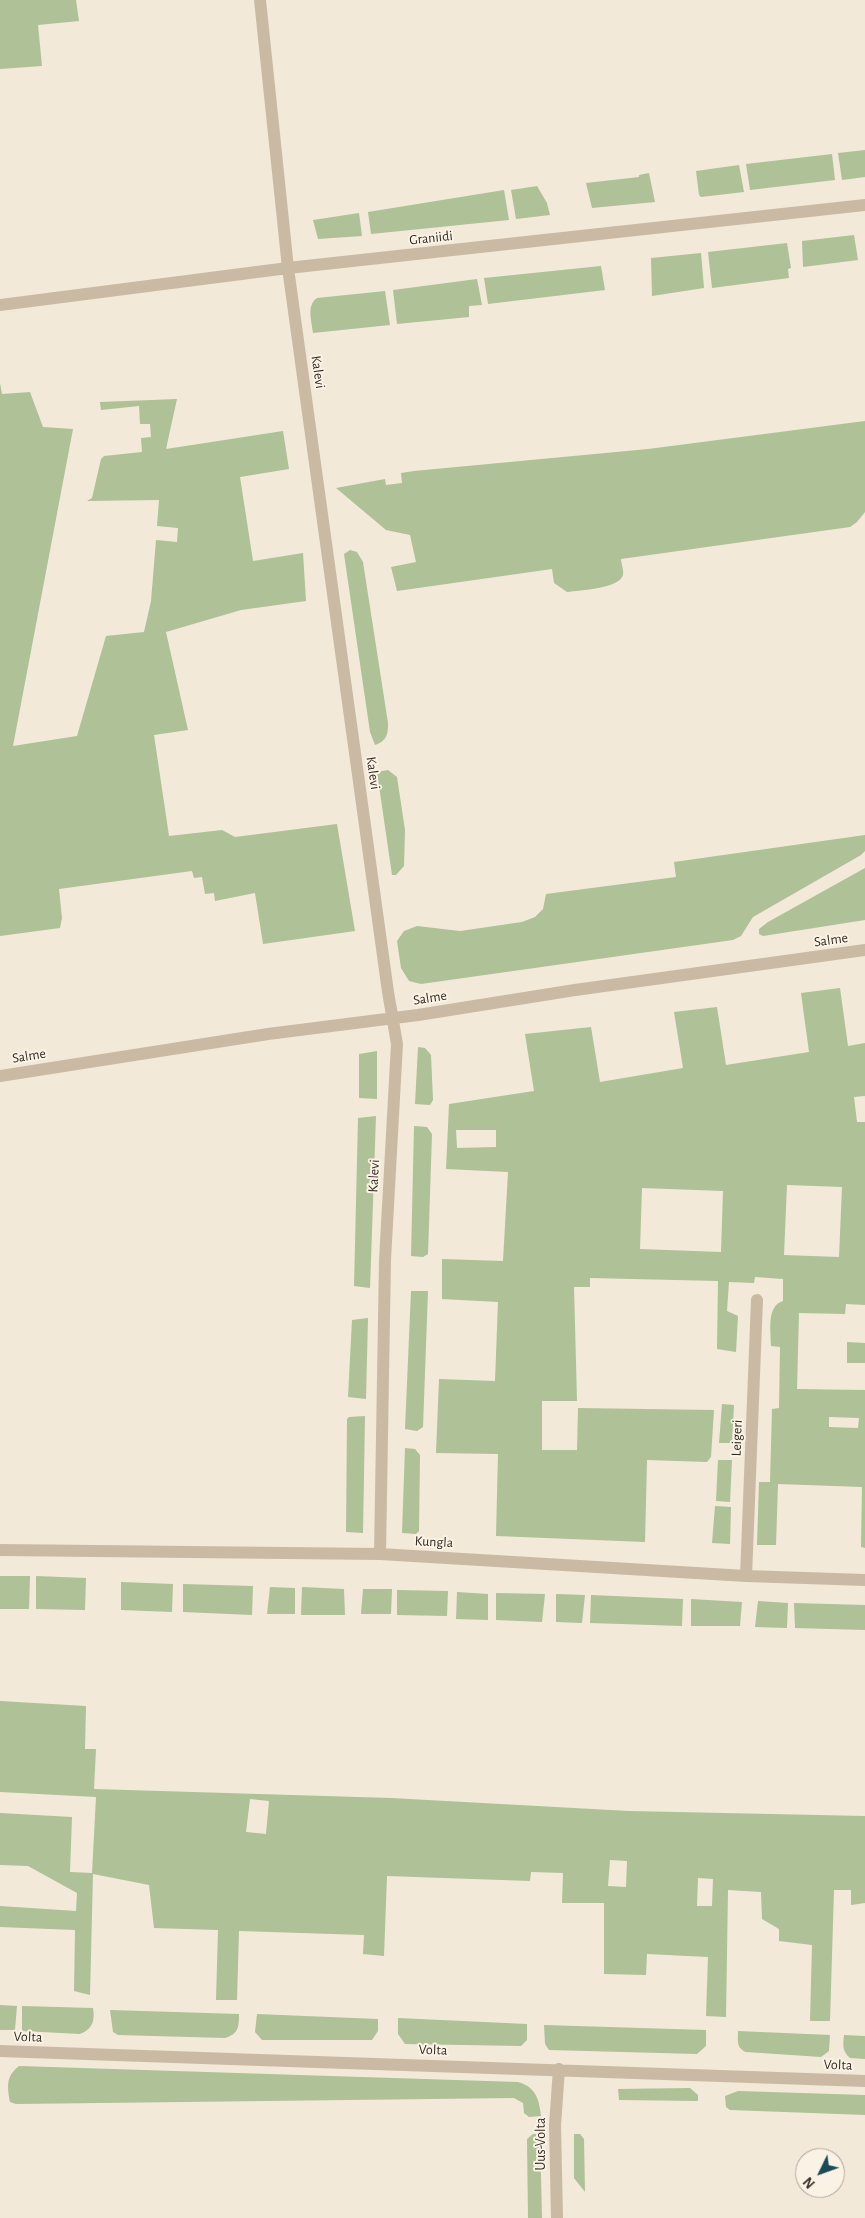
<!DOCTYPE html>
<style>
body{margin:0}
#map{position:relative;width:865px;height:2218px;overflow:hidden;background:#f2e9d8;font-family:"Alegreya Sans",sans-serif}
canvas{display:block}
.north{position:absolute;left:795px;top:2148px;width:50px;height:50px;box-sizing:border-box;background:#faf2e4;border:1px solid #aba398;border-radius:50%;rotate:228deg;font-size:14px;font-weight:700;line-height:20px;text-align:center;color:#352c26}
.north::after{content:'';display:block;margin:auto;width:18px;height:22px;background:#1a4c57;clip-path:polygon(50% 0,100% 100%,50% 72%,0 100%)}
</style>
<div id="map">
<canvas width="865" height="2218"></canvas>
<div class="north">N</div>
</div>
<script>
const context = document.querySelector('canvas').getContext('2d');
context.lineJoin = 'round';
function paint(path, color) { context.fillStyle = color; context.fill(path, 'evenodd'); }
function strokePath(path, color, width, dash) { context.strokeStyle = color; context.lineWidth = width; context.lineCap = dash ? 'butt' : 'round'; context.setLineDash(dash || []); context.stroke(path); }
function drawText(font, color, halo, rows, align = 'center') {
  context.font = font + ' "Alegreya Sans",sans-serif'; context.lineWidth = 4; context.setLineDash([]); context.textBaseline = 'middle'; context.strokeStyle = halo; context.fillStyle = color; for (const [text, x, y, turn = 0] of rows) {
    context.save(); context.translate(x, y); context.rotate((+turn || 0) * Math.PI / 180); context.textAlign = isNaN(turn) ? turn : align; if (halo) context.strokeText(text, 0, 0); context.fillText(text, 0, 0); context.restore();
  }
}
paint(new Path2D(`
 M 0,0 L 76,0 L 79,21 L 38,25 L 42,66 L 0,69 Z
 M 865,150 L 865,177 L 842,180 L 838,153 Z
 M 832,154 L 835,180 L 750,190 L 746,164 Z
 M 739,165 L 744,192 L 701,197 L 699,195 L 696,171 Z
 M 649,173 L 655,202 L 592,208 L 586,183 L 639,177 L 639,175 Z
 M 537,186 L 547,203 L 550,215 L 516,219 L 511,190 Z
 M 504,190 L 509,220 L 371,234 L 368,212 Z
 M 359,213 L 362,236 L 318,239 L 313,220 Z
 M 854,235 L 858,260 L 803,267 L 802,241 Z
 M 787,243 L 791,268 L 788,269 L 789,278 L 712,288 L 708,252 Z
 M 701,253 L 704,288 L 652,296 L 651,258 Z
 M 601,266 L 605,290 L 488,304 L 484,278 Z
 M 477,279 L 482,305 L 469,306 L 469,317 L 397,324 L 393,290 Z
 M 385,291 L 390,325 L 313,333 C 312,322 306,305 317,298 Z
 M 0,383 L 2,394 L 30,392 L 43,427 L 73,429 L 13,746 L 77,736 L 106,636 L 144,632 L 151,601 L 156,540 L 177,542 L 178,528 L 157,526 L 159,500 L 87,501 L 92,498 L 101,459 L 104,456 L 142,452 L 141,438 L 151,437 L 150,424 L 140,424 L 139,406 L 101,410 L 100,402 L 177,399 L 166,449 L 283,431 L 289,469 L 240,477 L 253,561 L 303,553 L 306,601 L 241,610 L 166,632 L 188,730 L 154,735 L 169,836 L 222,830 L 235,837 L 337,824 L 355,931 L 263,944 L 255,893 L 215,901 L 214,893 L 205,894 L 202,877 L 194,878 L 192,871 L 59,889 L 62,918 L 60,928 L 0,936 Z
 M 865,421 L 865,512 L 857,522 L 850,527 L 621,559 C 621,563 624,570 623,575 C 619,589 580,590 567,592 L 554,583 L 552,569 L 397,591 L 391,567 L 416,562 L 410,535 L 386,530 L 336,488 L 385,479 L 386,485 L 402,483 L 401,473 L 414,471 L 648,449 Z
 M 350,550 L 357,552 L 363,562 L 388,723 C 388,734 387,741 375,745 L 370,732 L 344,554 Z
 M 388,770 L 397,777 L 405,830 L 404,866 L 396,875 L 392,875 L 377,772 Z
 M 865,835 L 865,851 L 861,855 L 753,917 L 741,936 L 733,940 L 421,984 L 409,981 L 401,968 L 397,941 L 404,931 L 417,926 L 460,931 L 522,922 L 535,917 L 543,909 L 546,894 L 676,877 L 674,862 Z
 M 865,868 L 865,920 L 763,936 L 759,934 L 759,929 L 768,922 Z
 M 840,988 L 848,1046 L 865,1043 L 865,1096 L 854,1097 L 857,1122 L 865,1122 L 865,1305 L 846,1304 L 845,1314 L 799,1313 L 797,1389 L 865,1390 L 865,1548 L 861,1547 L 862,1487 L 778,1484 L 776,1545 L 757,1545 L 759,1482 L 770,1482 L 772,1409 L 779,1408 L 780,1347 L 771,1346 C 771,1332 766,1306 783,1301 L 783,1279 L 755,1277 L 754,1283 L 729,1282 L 727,1311 L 738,1316 L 736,1352 L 717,1349 L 718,1281 L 590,1278 L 590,1287 L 574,1287 L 577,1401 L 542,1401 L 542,1450 L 577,1450 L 578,1408 L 714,1410 L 711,1457 L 707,1462 L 647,1460 L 645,1542 L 496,1536 L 498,1454 L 436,1453 L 439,1379 L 495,1381 L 498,1302 L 442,1299 L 442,1259 L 503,1261 L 508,1172 L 446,1169 L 449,1104 L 534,1091 L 525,1034 L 591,1027 L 600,1082 L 683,1068 L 674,1012 L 717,1007 L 726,1065 L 809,1052 L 801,993 ZM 456,1130 L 496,1130 L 496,1147 L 457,1148 ZM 787,1185 L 842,1187 L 839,1257 L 784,1255 ZM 642,1188 L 723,1191 L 721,1252 L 640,1249 ZM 829,1417 L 859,1418 L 858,1428 L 829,1427 Z
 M 418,1047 L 425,1048 L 431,1055 L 433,1100 L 430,1105 L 415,1104 Z
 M 377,1051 L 377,1099 L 359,1098 L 359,1054 Z
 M 376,1116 L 370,1288 L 354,1286 L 358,1118 Z
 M 414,1126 L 427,1127 L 432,1134 L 428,1254 L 423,1257 L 411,1256 Z
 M 411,1291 L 428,1291 L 423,1427 L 417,1431 L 405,1429 Z
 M 368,1318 L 366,1399 L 348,1397 L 352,1320 Z
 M 847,1342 L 865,1343 L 865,1363 L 847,1363 Z
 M 722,1404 L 734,1405 L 732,1443 L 719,1443 Z
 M 365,1416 L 363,1533 L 346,1532 L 347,1419 L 349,1417 Z
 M 405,1448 L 415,1449 L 420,1455 L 419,1531 L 416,1534 L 402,1533 Z
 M 718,1460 L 732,1460 L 730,1502 L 716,1501 Z
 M 715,1506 L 731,1507 L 730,1544 L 712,1543 Z
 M 0,1576 L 30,1576 L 29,1609 L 0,1609 Z
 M 36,1576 L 86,1578 L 85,1610 L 36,1609 Z
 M 121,1582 L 173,1584 L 172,1612 L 121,1610 Z
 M 183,1584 L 253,1586 L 252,1615 L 183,1612 Z
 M 270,1587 L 295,1588 L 295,1614 L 267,1614 Z
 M 302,1587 L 344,1589 L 345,1615 L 301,1615 Z
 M 363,1589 L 392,1589 L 391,1614 L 361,1614 Z
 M 397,1590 L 448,1591 L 447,1616 L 397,1615 Z
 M 457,1592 L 488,1594 L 488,1620 L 456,1619 Z
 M 496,1593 L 545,1594 L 542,1622 L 496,1620 Z
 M 556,1594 L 585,1595 L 582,1623 L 556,1622 Z
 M 591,1595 L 683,1599 L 682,1626 L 590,1623 Z
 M 691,1599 L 742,1602 L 740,1626 L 691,1626 Z
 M 758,1601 L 788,1603 L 787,1628 L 755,1627 Z
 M 794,1603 L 865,1605 L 865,1630 L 795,1628 Z
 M 0,1701 L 86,1706 L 85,1749 L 96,1749 L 94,1789 L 391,1798 L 629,1811 L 865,1816 L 865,1903 L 851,1905 L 851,1890 L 834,1890 L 830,2021 L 810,2021 L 812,1945 L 779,1941 L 779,1929 L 762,1919 L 761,1892 L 728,1890 L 726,2017 L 706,2016 L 708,1957 L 647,1954 L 646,1975 L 604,1974 L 604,1903 L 562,1903 L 563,1873 L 531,1872 L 530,1881 L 387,1876 L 384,1956 L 363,1954 L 364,1935 L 239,1931 L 237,2000 L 216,2000 L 218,1930 L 154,1928 L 149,1885 L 93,1874 L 90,1995 L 74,1991 L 75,1930 L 0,1927 L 0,1906 L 76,1911 L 77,1893 L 28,1866 L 0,1865 L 0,1813 L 72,1817 L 70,1872 L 92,1873 L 96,1797 L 0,1792 ZM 250,1799 L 269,1801 L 266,1834 L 246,1832 ZM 610,1860 L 627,1861 L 626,1887 L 608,1886 ZM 698,1878 L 713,1879 L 712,1906 L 697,1906 Z
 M 0,2005 L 17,2006 L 15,2030 L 0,2030 Z
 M 22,2006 L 93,2008 C 95,2020 93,2029 80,2034 L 22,2031 Z
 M 110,2010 L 239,2014 C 239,2026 239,2034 225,2038 L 118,2035 L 113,2032 Z
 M 257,2014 L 378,2019 L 378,2031 L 372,2040 L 262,2040 L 255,2032 Z
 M 398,2018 L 527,2024 L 527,2040 L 521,2046 L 405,2044 L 398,2034 Z
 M 544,2025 L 706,2030 L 706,2046 L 697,2054 L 549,2050 L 545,2044 Z
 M 738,2031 L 830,2035 L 829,2051 L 821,2057 L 746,2052 C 736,2048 738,2040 738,2031 Z
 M 844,2035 L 865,2036 L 865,2059 L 850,2058 C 842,2051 843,2045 844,2035 Z
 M 19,2066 L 518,2082 C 536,2087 539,2099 541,2116 L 529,2117 L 524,2113 L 523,2103 L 514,2098 L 16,2104 L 10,2102 C 7,2086 6,2076 19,2066 Z
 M 690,2088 L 698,2095 L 698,2101 L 619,2100 L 618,2089 Z
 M 738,2091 L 865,2095 L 865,2115 L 730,2110 L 726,2107 L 725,2096 Z
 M 533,2134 L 540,2134 L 542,2218 L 528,2218 L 527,2139 Z
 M 574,2134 L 580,2134 L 584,2139 L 585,2192 L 574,2178 Z`), '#aec197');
strokePath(new Path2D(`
 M 260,0 L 288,268 L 388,992 L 397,1044 L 385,1260 L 380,1554
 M 0,305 L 288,268 L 865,205
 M 0,1076 L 268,1034 L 418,1015 L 575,990 L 865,950
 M 0,1550 L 380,1554 L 746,1576 L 865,1580
 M 746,1576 L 757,1300
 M 0,2051 L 865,2081
 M 557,2218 L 555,2125 L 559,2069`), '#cabaa3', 12);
drawText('14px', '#352c26', '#faf2e4', [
 ["Graniidi",431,238,-6],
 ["Kalevi",318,372,82],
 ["Kalevi",373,773,82],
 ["Salme",831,940,-8],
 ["Salme",430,998,-9],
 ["Salme",29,1056,-9],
 ["Kalevi",374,1176,-87],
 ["Leigeri",737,1438,-88],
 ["Kungla",434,1542,3],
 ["Volta",28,2037,2],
 ["Volta",433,2050,2],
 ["Volta",838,2065,2],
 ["Uus-Volta",541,2144,-90]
]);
</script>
